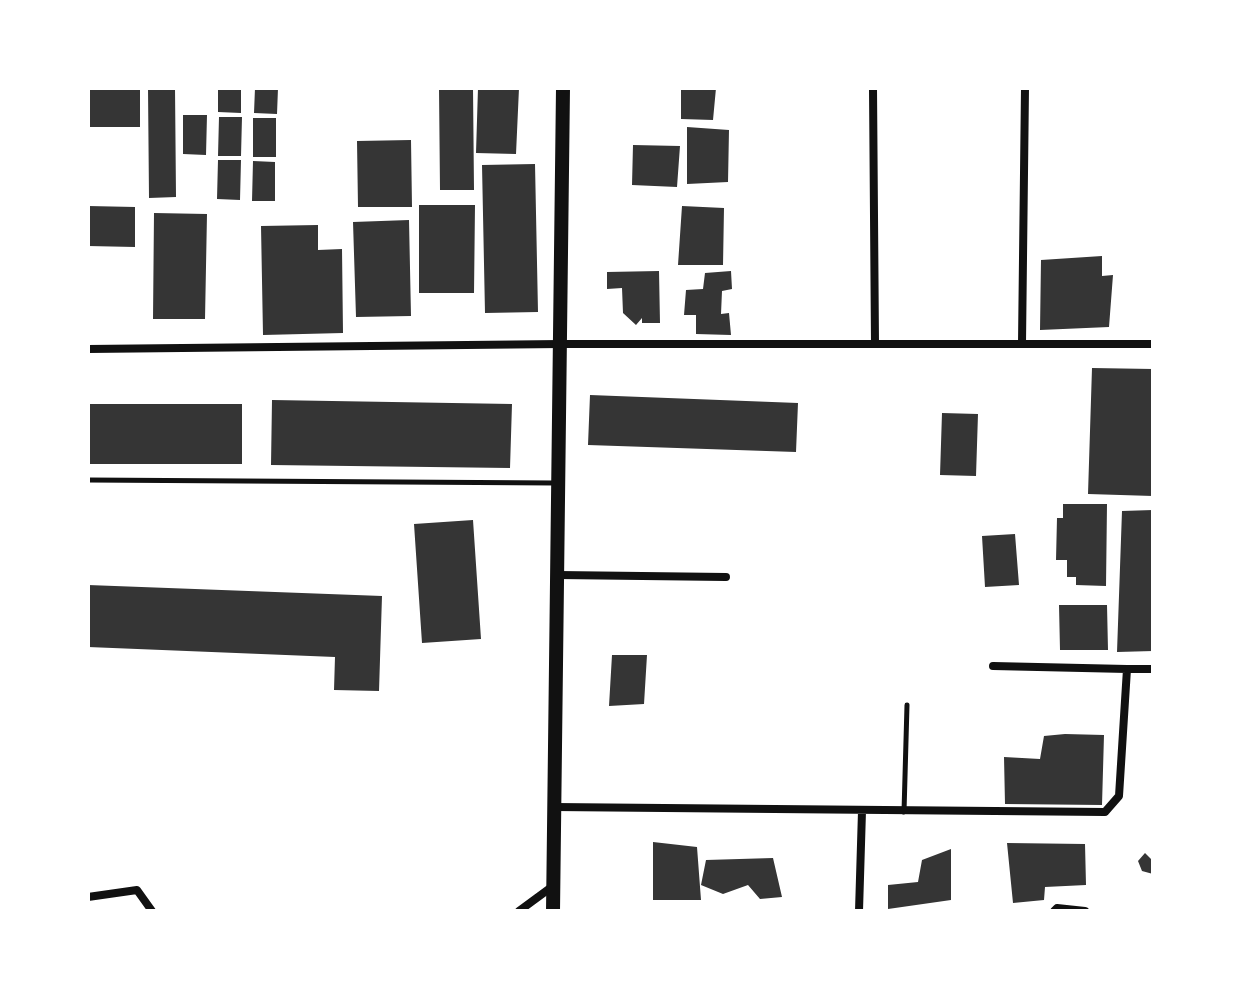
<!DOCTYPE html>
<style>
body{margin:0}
#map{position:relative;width:1241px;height:999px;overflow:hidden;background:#fff;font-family:Rubik,sans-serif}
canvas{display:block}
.frame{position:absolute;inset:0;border:90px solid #fff;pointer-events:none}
</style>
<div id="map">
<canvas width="1241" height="999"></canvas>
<div class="frame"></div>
</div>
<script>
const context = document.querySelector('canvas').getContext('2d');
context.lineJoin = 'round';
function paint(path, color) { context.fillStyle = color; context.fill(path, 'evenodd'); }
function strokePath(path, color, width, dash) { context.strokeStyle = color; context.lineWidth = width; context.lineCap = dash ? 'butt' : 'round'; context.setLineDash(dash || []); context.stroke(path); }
paint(new Path2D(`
 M 88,88 L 140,88 L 140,127 L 88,127 Z
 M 148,88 L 175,88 L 176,197 L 149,198 Z
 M 218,88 L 241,88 L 241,113 L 218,112 Z
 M 255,88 L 278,88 L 277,114 L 254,113 Z
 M 439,88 L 473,88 L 474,190 L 440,190 Z
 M 478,88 L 519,88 L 516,154 L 476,153 Z
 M 681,88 L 716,88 L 713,120 L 681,119 Z
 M 183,115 L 207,115 L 206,155 L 183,154 Z
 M 219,117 L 242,117 L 241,156 L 218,156 Z
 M 253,118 L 276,118 L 276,157 L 253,157 Z
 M 687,127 L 729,130 L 728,182 L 687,184 Z
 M 411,140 L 412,207 L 358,207 L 357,141 Z
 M 633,145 L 680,146 L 677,187 L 632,185 Z
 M 218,160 L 241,160 L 240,200 L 217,199 Z
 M 253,161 L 275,162 L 275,201 L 252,201 Z
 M 535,164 L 538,312 L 485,313 L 482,165 Z
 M 419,205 L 475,205 L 474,293 L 419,293 Z
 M 88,206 L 135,207 L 135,247 L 88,246 Z
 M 682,206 L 724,208 L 723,265 L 678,265 Z
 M 154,213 L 207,214 L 205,319 L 153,319 Z
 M 409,220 L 411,316 L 356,317 L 353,222 Z
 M 318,225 L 318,250 L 342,249 L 343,333 L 263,335 L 261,226 Z
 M 1102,256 L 1102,276 L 1113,275 L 1109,327 L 1040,330 L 1041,260 Z
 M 659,271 L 660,323 L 642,323 L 642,318 L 636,325 L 623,313 L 622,288 L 607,289 L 607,272 Z
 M 731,271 L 732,289 L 722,291 L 721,314 L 729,313 L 731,335 L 696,334 L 696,315 L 684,315 L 686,290 L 703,289 L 705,273 Z
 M 1092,368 L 1153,369 L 1153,496 L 1088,494 Z
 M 590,395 L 798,403 L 796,452 L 588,445 Z
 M 272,400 L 512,404 L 510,468 L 271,465 Z
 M 88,404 L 242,404 L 242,464 L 88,464 Z
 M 942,413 L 978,414 L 976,476 L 940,475 Z
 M 1063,504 L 1107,504 L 1106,586 L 1076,585 L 1076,577 L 1067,577 L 1067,560 L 1056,560 L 1057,518 L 1063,518 Z
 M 1153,510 L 1153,651 L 1117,652 L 1122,511 Z
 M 473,520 L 481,639 L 422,643 L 414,524 Z
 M 1015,534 L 1019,585 L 985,587 L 982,536 Z
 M 88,585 L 382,596 L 379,691 L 334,690 L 335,657 L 88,647 Z
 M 1059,605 L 1107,605 L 1108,650 L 1060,650 Z
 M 612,655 L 647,655 L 644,704 L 609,706 Z
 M 1065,734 L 1104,735 L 1102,805 L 1005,804 L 1004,757 L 1040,759 L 1044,736 Z
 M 653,842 L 697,847 L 701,900 L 653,900 Z
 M 1007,843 L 1085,844 L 1086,885 L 1045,887 L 1044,900 L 1013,903 Z
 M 951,849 L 951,900 L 888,909 L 888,885 L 918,882 L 922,860 Z
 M 1145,853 L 1153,861 L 1153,874 L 1142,871 L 1138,861 Z
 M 773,858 L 782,897 L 760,899 L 748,885 L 723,894 L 701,885 L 706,860 Z`), '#353535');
strokePath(new Path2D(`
 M 88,480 L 555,483
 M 904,812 L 907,705`), '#111', 5);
strokePath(new Path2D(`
 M 873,88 L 875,344
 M 1022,343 L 1025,88
 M 88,349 L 561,344 L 1153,344
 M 558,575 L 726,577
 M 993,666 L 1127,669
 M 554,807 L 1105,812 L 1119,796 L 1127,669 L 1153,669
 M 88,897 L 137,890 L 152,911
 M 519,911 L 553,886
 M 859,911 L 862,811
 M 1054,911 L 1057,908 L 1085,911`), '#111', 8);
strokePath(new Path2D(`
 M 553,911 L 563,88`), '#111', 14);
</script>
